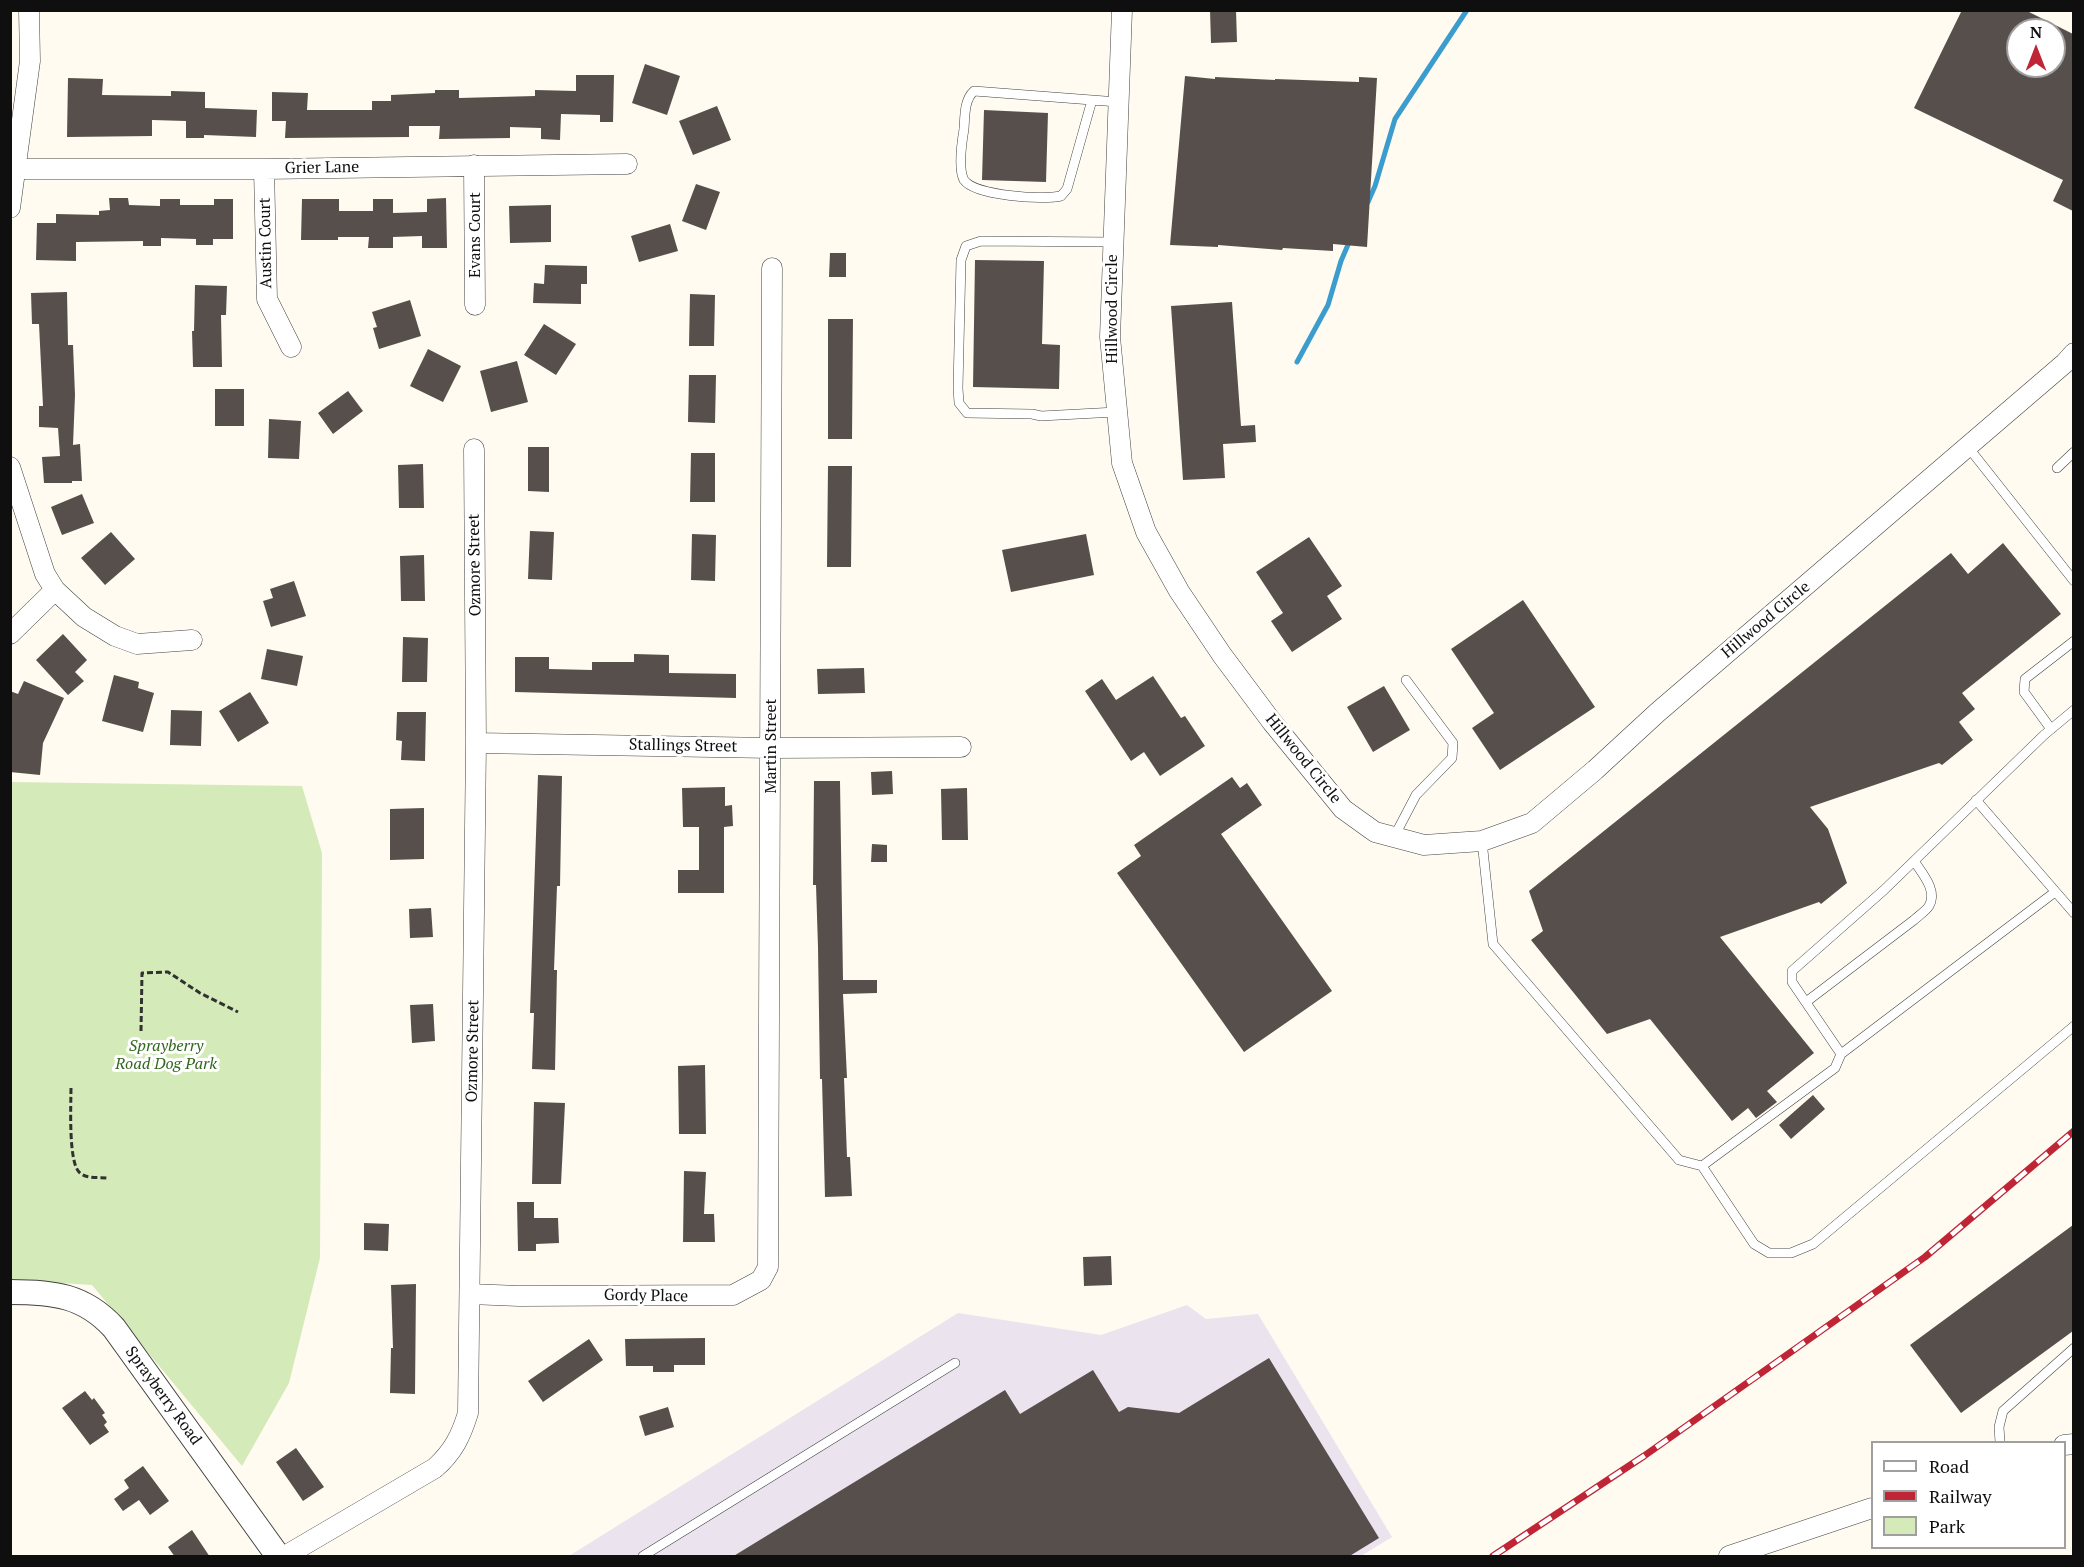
<!DOCTYPE html>
<style>
body{margin:0}
#map{position:relative;width:2084px;height:1567px;overflow:hidden;background:#fffbf0;font-family:"PT Serif",serif}
canvas{display:block}
.frame{position:absolute;inset:0;border:12px solid #0f0f0f;pointer-events:none}
.legend{position:absolute;left:1871px;top:1441px;width:195px;height:108px;box-sizing:border-box;background:#fff;border:2px solid #9f9f9f;margin:0;padding:8px 10px;list-style:none;font-size:18px;color:#0f0f0f}
.legend li{display:flex;align-items:center;gap:12px;height:30px}
.legend b{width:30px;border:2px solid #9f9f9f}
.north{position:absolute;left:2006px;top:18px;width:60px;height:60px;box-sizing:border-box;background:#fff;border:2px solid #9f9f9f;border-radius:50%;rotate:0deg;font-size:16px;font-weight:700;line-height:24px;text-align:center;color:#0f0f0f}
.north::after{content:'';display:block;margin:auto;width:21px;height:27px;background:#c02536;clip-path:polygon(50% 0,100% 100%,50% 72%,0 100%)}
</style>
<div id="map">
<canvas width="2084" height="1567"></canvas>
<div class="frame"></div>
<ul class="legend">
<li><b style="height:8px;background:#fff"></b>Road</li>
<li><b style="height:8px;background:#c02536"></b>Railway</li>
<li><b style="height:16px;background:#d5eab9"></b>Park</li>
</ul>
<div class="north">N</div>
</div>
<script>
const context = document.querySelector('canvas').getContext('2d');
context.lineJoin = 'round';
function paint(path, color) { context.fillStyle = color; context.fill(path, 'evenodd'); }
function strokePath(path, color, width, dash) { context.strokeStyle = color; context.lineWidth = width; context.lineCap = dash ? 'butt' : 'round'; context.setLineDash(dash || []); context.stroke(path); }
function drawText(font, color, halo, rows, align = 'center') {
  context.font = font + ' "PT Serif",serif'; context.lineWidth = 6; context.setLineDash([]); context.textBaseline = 'middle'; context.strokeStyle = halo; context.fillStyle = color; for (const [text, x, y, turn = 0] of rows) {
    context.save(); context.translate(x, y); context.rotate((+turn || 0) * Math.PI / 180); context.textAlign = isNaN(turn) ? turn : align; if (halo) context.strokeText(text, 0, 0); context.fillText(text, 0, 0); context.restore();
  }
}
paint(new Path2D(`
 M 1187,1305 L 1206,1319 L 1258,1314 L 1392,1537 L 1361,1556 L 569,1556 L 958,1313 L 1101,1335 Z`), '#ebe3ed');
paint(new Path2D(`
 M 10,782 L 302,786 L 322,853 L 320,1258 L 289,1383 L 242,1466 L 92,1285 L 11,1280 Z`), '#d5eab9');
strokePath(new Path2D(`
 M 1368,202 L 1375,186 L 1395,119 L 1467,10
 M 1297,362 L 1328,305 L 1341,261 L 1350,240`), '#3b9cce', 5);
paint(new Path2D(`
 M 1210,10 L 1236,10 L 1237,42 L 1211,43 Z
 M 1962,10 L 2025,10 L 2073,34 L 2073,211 L 2053,201 L 2063,180 L 1914,108 ZM 2018,30 L 2054,30 L 2054,66 L 2018,66 Z
 M 645,64 L 680,76 L 667,115 L 632,103 Z
 M 576,75 L 614,75 L 613,122 L 600,122 L 600,115 L 561,114 L 560,140 L 541,139 L 541,128 L 510,127 L 510,138 L 439,139 L 440,126 L 409,126 L 409,137 L 285,138 L 286,121 L 272,121 L 272,92 L 308,93 L 307,110 L 372,110 L 372,101 L 391,101 L 391,95 L 435,93 L 435,90 L 459,90 L 459,98 L 535,96 L 535,90 L 576,91 Z
 M 1185,76 L 1215,79 L 1215,77 L 1275,80 L 1275,79 L 1359,82 L 1359,77 L 1377,78 L 1367,247 L 1333,244 L 1333,251 L 1283,248 L 1282,250 L 1218,245 L 1218,247 L 1170,245 Z
 M 68,78 L 103,79 L 102,95 L 171,96 L 171,91 L 205,92 L 205,108 L 257,110 L 256,137 L 204,135 L 204,138 L 186,138 L 186,121 L 152,120 L 152,136 L 67,137 Z
 M 717,106 L 731,140 L 693,155 L 679,121 Z
 M 984,110 L 1048,113 L 1046,182 L 982,180 Z
 M 696,184 L 720,192 L 706,230 L 682,221 Z
 M 109,198 L 128,198 L 129,205 L 160,206 L 160,199 L 180,199 L 180,205 L 214,205 L 214,199 L 233,199 L 233,239 L 213,239 L 213,245 L 196,245 L 196,239 L 161,238 L 161,246 L 143,246 L 143,241 L 76,242 L 76,261 L 36,260 L 37,223 L 56,223 L 56,214 L 99,215 L 99,211 L 110,210 Z
 M 446,198 L 447,248 L 422,248 L 422,236 L 393,237 L 393,248 L 368,248 L 369,237 L 338,237 L 338,240 L 301,240 L 302,199 L 339,199 L 339,211 L 373,211 L 373,199 L 393,199 L 393,213 L 427,212 L 427,199 Z
 M 551,205 L 551,242 L 510,243 L 509,206 Z
 M 670,224 L 678,251 L 639,262 L 631,236 Z
 M 830,253 L 846,253 L 846,277 L 829,277 Z
 M 975,260 L 1044,261 L 1042,344 L 1060,345 L 1059,389 L 973,387 Z
 M 545,265 L 587,266 L 587,284 L 581,284 L 581,304 L 533,303 L 534,283 L 544,284 Z
 M 195,285 L 227,286 L 226,315 L 221,315 L 222,367 L 193,367 L 192,331 L 194,331 Z
 M 67,292 L 68,345 L 73,345 L 75,395 L 73,445 L 80,444 L 82,481 L 72,481 L 72,483 L 44,483 L 42,457 L 60,456 L 58,428 L 39,427 L 39,406 L 43,406 L 39,324 L 32,324 L 31,293 Z
 M 690,294 L 715,295 L 714,346 L 689,346 Z
 M 410,300 L 421,336 L 379,349 L 373,328 L 377,327 L 372,312 Z
 M 1232,302 L 1241,426 L 1255,425 L 1256,442 L 1223,444 L 1225,478 L 1183,480 L 1171,306 Z
 M 828,319 L 853,319 L 852,439 L 828,439 Z
 M 544,324 L 576,344 L 556,375 L 524,355 Z
 M 428,349 L 461,366 L 443,402 L 410,386 Z
 M 517,361 L 528,402 L 491,412 L 480,371 Z
 M 689,375 L 716,375 L 715,423 L 688,422 Z
 M 215,389 L 244,389 L 244,426 L 215,426 Z
 M 348,391 L 363,411 L 333,434 L 318,413 Z
 M 269,419 L 301,421 L 299,459 L 268,458 Z
 M 528,447 L 549,447 L 549,492 L 528,491 Z
 M 691,453 L 715,453 L 715,502 L 690,502 Z
 M 423,464 L 424,508 L 399,508 L 398,465 Z
 M 828,466 L 852,466 L 851,567 L 827,567 Z
 M 82,494 L 94,523 L 62,535 L 51,507 Z
 M 530,531 L 554,532 L 552,580 L 528,579 Z
 M 111,532 L 135,559 L 105,585 L 81,558 Z
 M 692,534 L 716,535 L 715,581 L 691,580 Z
 M 1086,534 L 1094,575 L 1011,592 L 1002,550 Z
 M 1309,537 L 1342,586 L 1327,596 L 1342,619 L 1292,652 L 1271,621 L 1283,613 L 1256,572 Z
 M 2003,543 L 2061,614 L 1962,693 L 1975,709 L 1959,722 L 1973,740 L 1942,765 L 1939,763 L 1810,807 L 1828,829 L 1847,883 L 1821,904 L 1819,902 L 1720,937 L 1814,1053 L 1767,1091 L 1777,1102 L 1756,1118 L 1748,1108 L 1732,1121 L 1650,1019 L 1607,1034 L 1531,940 L 1543,931 L 1529,891 L 1951,553 L 1968,574 Z
 M 424,555 L 425,601 L 401,601 L 400,556 Z
 M 294,581 L 306,616 L 271,627 L 263,601 L 273,598 L 270,589 Z
 M 1523,600 L 1595,707 L 1500,770 L 1472,728 L 1494,713 L 1451,649 Z
 M 63,634 L 87,660 L 75,672 L 84,681 L 68,695 L 36,660 Z
 M 403,637 L 428,638 L 427,682 L 402,682 Z
 M 267,649 L 303,656 L 297,686 L 261,679 Z
 M 634,654 L 669,655 L 669,673 L 736,674 L 736,698 L 515,692 L 515,657 L 549,657 L 549,669 L 592,670 L 592,662 L 634,662 Z
 M 864,668 L 865,693 L 818,694 L 817,669 Z
 M 114,675 L 139,682 L 138,688 L 154,693 L 143,732 L 102,721 Z
 M 1153,676 L 1181,718 L 1185,716 L 1205,746 L 1160,776 L 1144,752 L 1131,761 L 1085,691 L 1102,679 L 1116,700 Z
 M 24,681 L 64,698 L 43,743 L 40,775 L 10,772 L 10,691 L 18,694 Z
 M 1384,686 L 1410,730 L 1373,752 L 1347,707 Z
 M 250,692 L 269,723 L 238,742 L 219,711 Z
 M 171,710 L 202,711 L 201,746 L 170,745 Z
 M 397,712 L 426,712 L 425,761 L 401,760 L 402,741 L 396,740 Z
 M 892,771 L 893,794 L 872,795 L 871,772 Z
 M 538,775 L 562,776 L 560,886 L 557,886 L 554,970 L 557,970 L 555,1070 L 532,1069 L 534,1013 L 530,1013 Z
 M 1232,777 L 1240,788 L 1247,783 L 1262,805 L 1221,834 L 1332,991 L 1244,1052 L 1117,873 L 1141,856 L 1134,845 Z
 M 814,781 L 840,781 L 843,980 L 877,980 L 877,993 L 843,994 L 847,1078 L 844,1078 L 847,1157 L 850,1157 L 852,1196 L 825,1197 L 822,1079 L 820,1079 L 818,947 L 816,885 L 813,885 Z
 M 725,787 L 725,806 L 732,805 L 733,826 L 724,827 L 724,893 L 678,893 L 678,870 L 699,870 L 699,827 L 683,827 L 682,788 Z
 M 967,788 L 968,840 L 942,840 L 941,789 Z
 M 424,808 L 424,859 L 390,860 L 390,809 Z
 M 872,844 L 887,845 L 887,862 L 871,862 Z
 M 431,908 L 433,937 L 410,938 L 409,909 Z
 M 433,1004 L 435,1041 L 412,1043 L 410,1005 Z
 M 705,1065 L 706,1134 L 679,1134 L 678,1066 Z
 M 1813,1095 L 1825,1109 L 1791,1139 L 1779,1125 Z
 M 534,1102 L 565,1103 L 561,1184 L 532,1184 Z
 M 684,1171 L 706,1172 L 704,1214 L 714,1214 L 715,1242 L 683,1242 Z
 M 517,1202 L 534,1202 L 534,1218 L 558,1218 L 559,1243 L 536,1244 L 536,1251 L 518,1251 Z
 M 364,1223 L 389,1224 L 388,1251 L 364,1250 Z
 M 2073,1225 L 2073,1331 L 1961,1413 L 1910,1345 Z
 M 1111,1256 L 1112,1285 L 1084,1286 L 1083,1257 Z
 M 416,1284 L 415,1394 L 390,1393 L 391,1348 L 393,1348 L 391,1285 Z
 M 705,1338 L 705,1365 L 674,1365 L 674,1372 L 653,1372 L 653,1366 L 626,1366 L 625,1339 Z
 M 589,1339 L 603,1360 L 543,1402 L 528,1381 Z
 M 1269,1358 L 1379,1538 L 1348,1557 L 732,1557 L 1005,1390 L 1020,1414 L 1093,1370 L 1119,1412 L 1128,1407 L 1179,1413 Z
 M 85,1391 L 92,1400 L 94,1398 L 105,1413 L 102,1415 L 107,1422 L 104,1425 L 109,1432 L 90,1445 L 62,1408 Z
 M 668,1407 L 674,1427 L 645,1436 L 639,1416 Z
 M 296,1448 L 324,1487 L 303,1501 L 276,1462 Z
 M 143,1466 L 169,1501 L 150,1515 L 139,1500 L 123,1511 L 114,1499 L 129,1488 L 124,1480 Z
 M 192,1530 L 210,1557 L 175,1557 L 168,1547 Z`), '#574f4b');
const service = new Path2D(`
 M 1092,100 L 1067,189 L 1061,196 C 1043,200 975,196 964,180 C 958,169 962,141 964,129 C 965,116 964,100 974,91 L 1118,102
 M 1113,242 L 981,241 L 966,246 L 961,260 L 958,388 L 959,403 L 967,413 L 1032,414 L 1041,416 L 1116,412
 M 1968,447 L 2074,581
 M 2057,468 L 2074,452
 M 2051,729 L 2024,692 L 2025,679 L 2074,641
 M 1976,800 L 2074,913
 M 1394,837 L 1416,795 L 1452,758 L 1453,743 L 1406,680
 M 1482,841 L 1493,944 L 1679,1160 L 1702,1166 L 1835,1068 L 1841,1054 L 1792,982 L 1792,971 L 1884,890 L 2044,735 L 2074,710
 M 1806,1002 L 1914,920 C 1918,916 1926,911 1929,906 C 1938,891 1922,873 1914,861
 M 1841,1054 L 2055,892
 M 1702,1166 L 1754,1244 L 1769,1253 L 1791,1253 L 1813,1244 L 2074,1026
 M 2000,1442 L 1999,1427 L 2003,1411 L 2074,1348
 M 643,1556 L 955,1363`);
const minor = new Path2D(`
 M 1122,10 L 1110,337 L 1122,463 L 1146,532 L 1179,591 L 1222,655 L 1272,722 L 1343,809 L 1375,832 L 1424,845 L 1482,841 L 1532,823 L 1595,770 L 1658,712 L 2065,363 L 2074,353
 M 474,165 L 475,305
 M 17,169 L 264,169 L 627,164
 M 264,169 L 267,299 L 291,347
 M 10,208 L 30,61 L 29,10
 M 10,467 L 45,574 L 55,590 L 84,617 L 115,636 L 137,644 L 192,640
 M 10,634 L 55,590
 M 476,743 L 771,748 L 961,747
 M 470,1294 L 519,1296 L 733,1295 L 761,1280 L 768,1267 L 772,268
 M 2064,1445 L 2074,1444
 M 285,1556 L 435,1468 C 453,1452 461,1436 468,1413 L 476,743 L 474,449
 M 1729,1556 L 1872,1508`);
const tertiary = new Path2D(`
 M 10,1292 C 53,1292 84,1295 114,1328 L 278,1556`);
strokePath(service, '#424242', 10);
strokePath(minor, '#424242', 21);
strokePath(tertiary, '#424242', 26);
strokePath(new Path2D(`
 M 141,1031 L 142,973 L 168,972 L 200,993 L 238,1012
 M 71,1088 C 71,1104 68,1164 80,1173 C 87,1179 98,1177 107,1178`), '#313131', 3, [6, 3]);
strokePath(service, '#fff', 9);
strokePath(minor, '#fff', 20);
strokePath(tertiary, '#fff', 24);
const rail = new Path2D(`
 M 1493,1556 L 1644,1456 L 1925,1257 L 2074,1131`);
strokePath(rail, '#c02536', 7);
strokePath(rail, '#fff', 4.5, [14]);
drawText('16px', '#0f0f0f', '#fff', [
 ["Grier Lane",322,168,-1],
 ["Evans Court",475,235,-90],
 ["Austin Court",266,243,-91],
 ["Hillwood Circle",1112,309,-90],
 ["Ozmore Street",475,565,-91],
 ["Hillwood Circle",1766,620,-40],
 ["Stallings Street",683,746,1],
 ["Martin Street",771,746,-90],
 ["Hillwood Circle",1303,759,51],
 ["Ozmore Street",473,1051,-89],
 ["Gordy Place",646,1296,1],
 ["Sprayberry Road",163,1396,54]
]);
drawText('italic 16px', '#31671e', '#fff', [
 ["Sprayberry",166,1046],
 ["Road Dog Park",166,1064]
]);
</script>
